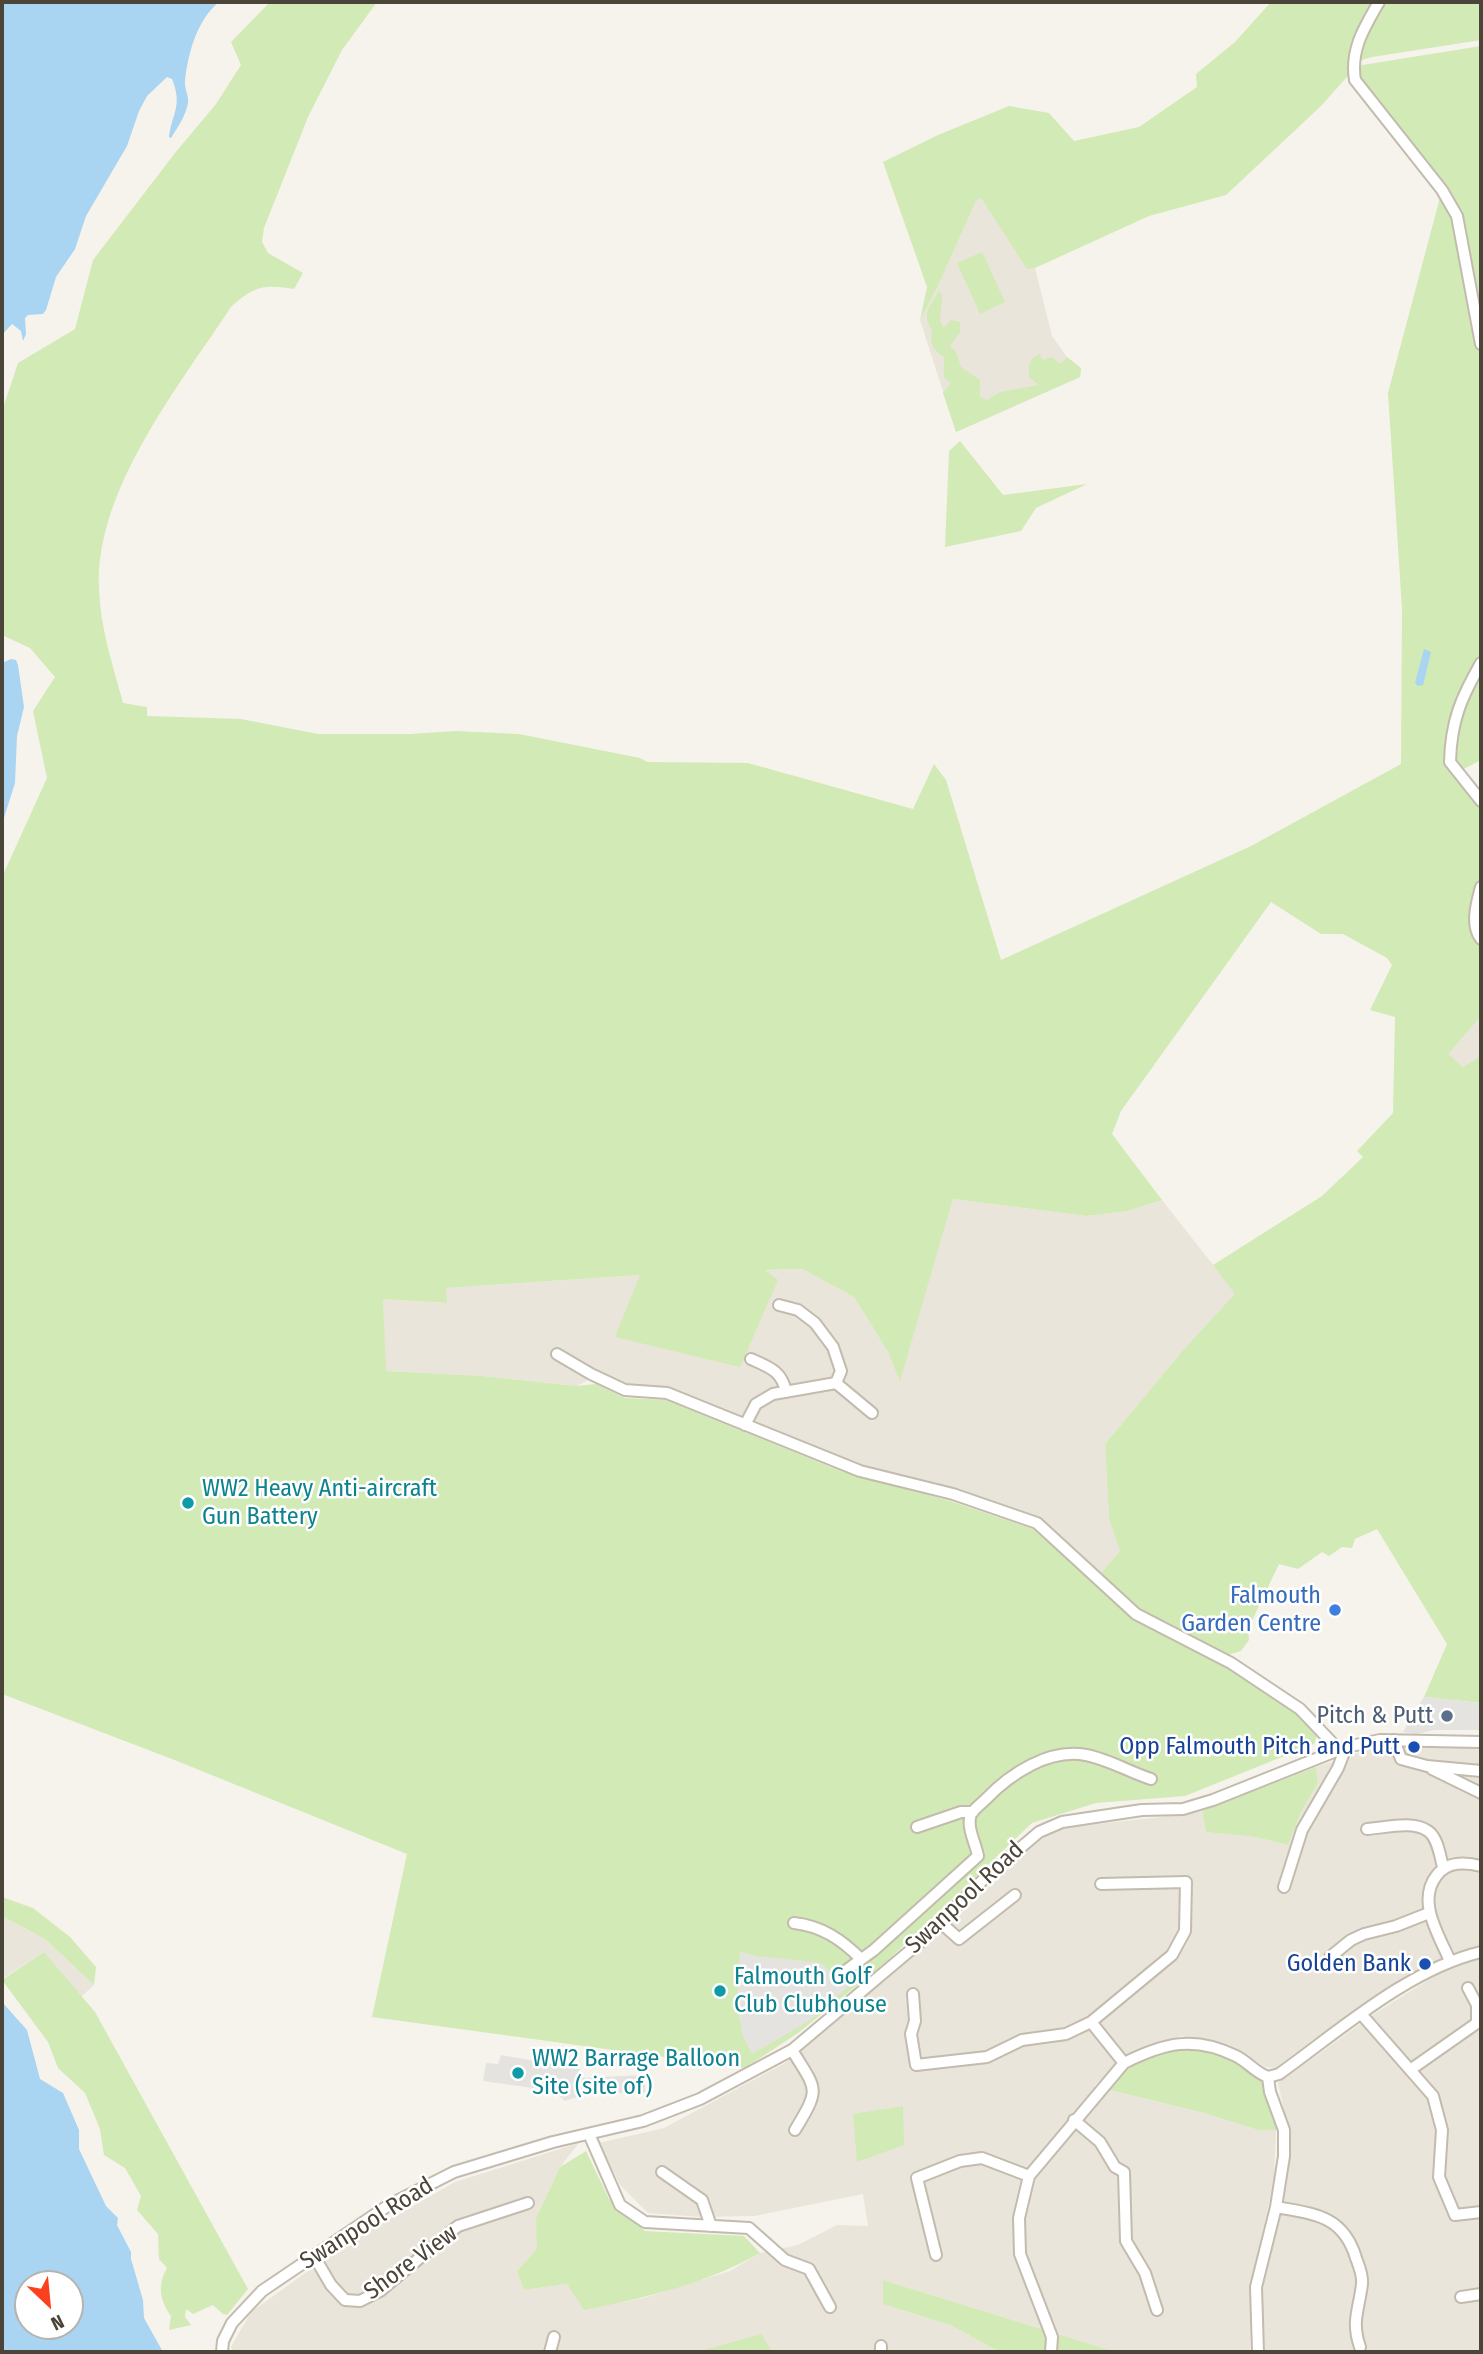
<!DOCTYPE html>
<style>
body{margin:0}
#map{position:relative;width:1483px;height:2354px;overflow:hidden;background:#f6f3ec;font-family:"Fira Sans Condensed",sans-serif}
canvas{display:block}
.frame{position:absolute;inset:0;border:4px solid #4b4439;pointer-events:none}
.north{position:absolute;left:14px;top:2270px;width:70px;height:70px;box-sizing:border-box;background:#fff;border:2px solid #b7b4b0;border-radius:50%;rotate:154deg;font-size:19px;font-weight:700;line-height:28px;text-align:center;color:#4b4439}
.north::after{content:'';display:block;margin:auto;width:24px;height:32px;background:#fc3f1d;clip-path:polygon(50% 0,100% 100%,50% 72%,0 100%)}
</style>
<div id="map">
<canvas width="1483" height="2354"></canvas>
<div class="frame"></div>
<div class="north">N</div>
</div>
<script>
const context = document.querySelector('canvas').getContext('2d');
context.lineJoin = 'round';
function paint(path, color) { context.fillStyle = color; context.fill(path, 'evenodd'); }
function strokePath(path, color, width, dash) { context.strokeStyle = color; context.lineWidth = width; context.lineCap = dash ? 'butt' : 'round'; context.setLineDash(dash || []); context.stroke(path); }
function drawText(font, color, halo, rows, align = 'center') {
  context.font = font + ' "Fira Sans Condensed",sans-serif'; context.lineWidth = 5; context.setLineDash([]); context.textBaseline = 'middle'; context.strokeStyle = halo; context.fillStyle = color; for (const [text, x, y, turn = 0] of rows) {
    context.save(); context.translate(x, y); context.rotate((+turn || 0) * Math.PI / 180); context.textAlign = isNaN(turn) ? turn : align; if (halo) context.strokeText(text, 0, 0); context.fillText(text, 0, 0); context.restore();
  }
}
paint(new Path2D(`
 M 981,198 L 1027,268 L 1035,268 L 1052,336 L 1067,357 L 1081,368 L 1080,377 L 956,432 L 920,320 L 938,286 L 976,201 Z
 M 1481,1016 L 1481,1056 L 1463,1067 L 1447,1054 Z
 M 953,1199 L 1087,1216 L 1128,1211 L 1162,1200 L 1236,1294 L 1184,1349 L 1105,1444 L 1109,1519 L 1120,1551 L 1097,1578 L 1037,1523 L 860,1471 L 667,1393 L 625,1390 L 595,1376 L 577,1386 L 483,1376 L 385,1371 L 383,1299 L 446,1303 L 446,1288 L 641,1275 L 802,1269 L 854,1297 L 888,1352 L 900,1379 Z
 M 1449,1746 L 1481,1747 L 1481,1945 L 1403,1978 L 1333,2025 L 1275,2068 L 1265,2067 L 1229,2045 L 1181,2036 L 1128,2054 L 1094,2086 L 1204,2113 L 1258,2130 L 1276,2130 L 1274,2181 L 1251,2282 L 1250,2352 L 1116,2352 L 883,2280 L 883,2304 L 950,2325 L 1000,2352 L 233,2352 L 231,2347 L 251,2312 L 343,2246 L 455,2182 L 579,2143 L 560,2167 L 536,2218 L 538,2249 L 517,2271 L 524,2290 L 567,2284 L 588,2309 L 644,2298 L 730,2271 L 760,2253 L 798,2245 L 837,2225 L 868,2226 L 863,2194 L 754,2216 L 702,2217 L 648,2213 L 620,2185 L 599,2143 L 664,2128 L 785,2063 L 951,1924 L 1034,1843 L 1062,1828 L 1187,1814 L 1202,1811 L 1206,1832 L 1255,1837 L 1288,1845 L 1301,1812 L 1318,1783 L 1316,1767 L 1367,1750 Z
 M 2,1916 L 45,1939 L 94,1985 L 81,1997 L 44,1952 L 2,1979 Z
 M 1481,1958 L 1481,2352 L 1264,2352 L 1262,2289 L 1284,2199 L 1291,2140 L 1278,2083 L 1377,2012 L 1454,1964 Z`), '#eae5da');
paint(new Path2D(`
 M 270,2 L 377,2 L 342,50 L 308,117 L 264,228 L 262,242 L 268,253 L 303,273 L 294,289 C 264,284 254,286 231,307 C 179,386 95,490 99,588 C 100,628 113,665 123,703 L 147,707 L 147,716 L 241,719 L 318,734 L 410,734 L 456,731 L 519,734 L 640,758 L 647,762 L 748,763 L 913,809 L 934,764 L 946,780 L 1001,960 L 1251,846 L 1401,764 L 1402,609 L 1388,393 L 1442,190 L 1353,70 L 1321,106 L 1226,195 L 1149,216 L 1035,268 L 1027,269 L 981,198 L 976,201 L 938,286 L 920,320 L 927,287 L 883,162 L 938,135 L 1009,106 L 1049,113 L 1074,141 L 1139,127 L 1197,87 L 1196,74 L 1235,42 L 1271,2 L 1481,2 L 1481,40 L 1372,57 L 1362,60 L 1356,66 L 1481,46 L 1481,760 L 1458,772 L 1449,762 L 1481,802 L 1481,887 L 1475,913 L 1481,939 L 1481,1016 L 1448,1054 L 1463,1067 L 1481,1056 L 1481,1703 L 1424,1697 L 1447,1644 L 1377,1529 L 1355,1539 L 1352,1548 L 1342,1547 L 1329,1556 L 1322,1552 L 1298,1569 L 1279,1564 L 1248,1629 L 1249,1640 L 1241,1651 L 1221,1657 L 1136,1614 L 1097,1578 L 1120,1551 L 1109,1519 L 1105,1444 L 1184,1349 L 1235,1294 L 1213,1265 L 1322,1196 L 1363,1157 L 1357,1151 L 1393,1113 L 1395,1017 L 1370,1010 L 1392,965 L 1387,958 L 1343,934 L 1321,934 L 1271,902 L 1121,1111 L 1112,1134 L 1162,1200 L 1128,1211 L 1087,1216 L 953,1199 L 900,1381 L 888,1352 L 854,1297 L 802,1269 L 765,1270 L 778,1280 L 740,1367 L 615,1337 L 640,1275 L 446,1288 L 447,1303 L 383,1299 L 386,1371 L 483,1376 L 577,1386 L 596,1384 L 625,1398 L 666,1400 L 843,1472 L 950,1501 L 1033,1529 L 1132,1617 L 1228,1667 L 1299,1716 L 1317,1736 L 1314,1744 L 1185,1796 L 1096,1803 L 1032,1823 L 886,1962 L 798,2033 L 745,2068 L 372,2017 L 407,1854 L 172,1759 L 2,1694 L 2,877 L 47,778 L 33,711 L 55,677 L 30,648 L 2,635 L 2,411 L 18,363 L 75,329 L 93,260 L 175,153 L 216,104 L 241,65 L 231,42 Z
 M 982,252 L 1005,302 L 980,314 L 957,263 Z
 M 939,291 L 942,296 L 940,320 L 944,328 L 951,320 L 960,322 L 960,332 L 950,346 L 956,352 L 961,367 L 980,380 L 980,397 L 987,400 L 1000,392 L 1039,385 L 1029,377 L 1029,365 L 1033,358 L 1039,354 L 1043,360 L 1051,357 L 1061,364 L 1067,357 L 1081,368 L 1080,377 L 956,432 L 943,393 L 951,383 L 944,377 L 944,357 C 933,350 929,344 932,330 C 921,313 930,307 939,291 Z
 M 960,441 L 1003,495 L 1087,484 L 1036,508 L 1021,531 L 945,547 L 949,451 Z
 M 1316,1767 L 1318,1783 L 1301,1812 L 1288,1845 L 1255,1837 L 1206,1832 L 1202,1811 Z
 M 2,1897 L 33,1908 L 70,1937 L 96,1967 L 94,1985 L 45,1939 L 2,1916 Z
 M 44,1952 L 95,2012 L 248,2289 L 227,2315 L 223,2314 L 213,2305 L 193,2314 L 186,2309 L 185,2317 L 191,2325 L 169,2330 L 171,2316 C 160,2301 157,2285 167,2268 L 159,2259 L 158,2234 L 137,2210 L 141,2196 L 125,2168 L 104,2155 L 100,2129 L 85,2093 L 58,2068 L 48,2042 L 2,1980 Z
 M 1209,2046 L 1261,2075 L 1284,2130 L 1258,2130 L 1204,2113 L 1102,2088 L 1124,2063 L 1146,2052 Z
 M 903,2106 L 904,2145 L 857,2162 L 853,2114 Z
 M 586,2151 L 609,2199 L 645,2231 L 744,2236 L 760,2253 C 706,2284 645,2298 584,2310 L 567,2284 L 524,2290 L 517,2271 L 537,2249 L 536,2218 L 560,2167 Z
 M 883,2280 L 1116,2352 L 1000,2352 L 950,2325 L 883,2304 Z
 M 761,2334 L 772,2352 L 697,2352 Z`), '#d2eab5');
paint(new Path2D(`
 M 1424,1697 L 1481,1703 L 1481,1730 L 1434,1730 L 1417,1734 L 1403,1732 Z
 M 740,1952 L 757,1956 L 821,1963 L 848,1987 L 809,2021 L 752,2054 L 743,2036 L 739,2017 L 737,1999 Z
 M 501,2055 L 580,2069 L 578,2078 L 645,2075 L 645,2092 L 586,2094 L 565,2101 L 554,2091 L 483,2081 L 486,2063 L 498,2064 Z`), '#e5e3e0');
paint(new Path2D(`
 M 2,2 L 219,2 C 197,20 188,53 185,81 C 184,88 189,95 188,103 C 186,115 178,127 171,138 L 169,137 C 172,113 183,106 172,79 L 167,77 L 147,96 L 139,111 L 127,146 L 86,216 L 75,249 L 56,277 L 46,310 L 43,314 L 28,315 L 25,318 L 26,334 L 23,341 L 21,331 L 12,324 L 2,335 Z
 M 1424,649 L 1431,652 L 1423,685 L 1418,686 L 1415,683 Z
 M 11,659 L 16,660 L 18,665 L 24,707 L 17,736 L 15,783 L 2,824 L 2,663 Z
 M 2,2002 L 27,2030 L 40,2079 L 63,2093 L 79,2130 L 79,2149 L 106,2206 L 118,2218 L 117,2225 L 131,2252 L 131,2259 L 143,2300 L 144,2318 L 163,2352 L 2,2352 ZM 28,2284 L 70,2284 L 70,2326 L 28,2326 Z`), '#a9d4f2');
const minor = new Path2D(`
 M 1379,2 C 1364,28 1350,50 1355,80 L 1442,190 L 1457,216 L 1481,344
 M 1481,663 C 1461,698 1451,721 1450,762 L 1481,801
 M 1481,887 C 1477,902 1470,925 1481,939
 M 557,1354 L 591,1374 L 625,1390 L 667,1393 L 860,1471 L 953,1494 L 1037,1523 L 1136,1614 L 1231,1663 L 1300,1709 L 1338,1749
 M 751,1359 C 769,1367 782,1371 786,1392
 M 836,1383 L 872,1413
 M 745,1425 L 756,1404 L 773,1394 L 836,1383 L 841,1371 L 833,1347 L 815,1323 L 798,1310 L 779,1305
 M 1394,1740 L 1401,1759 L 1427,1766 L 1481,1771
 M 1432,1769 L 1481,1793
 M 917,1827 L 961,1812 L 973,1812
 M 1367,1829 C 1384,1828 1413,1820 1428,1831 C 1438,1838 1440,1856 1443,1867
 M 1101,1884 L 1186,1882 L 1185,1931 L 1172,1955 L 1091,2022 L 1124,2063
 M 1284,1887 L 1302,1830 L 1338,1768 L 1346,1747
 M 794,1923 C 822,1926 842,1940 861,1959
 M 941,1923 L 959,1939 L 1015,1895
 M 1330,1957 L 1351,1940 L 1364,1934 L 1396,1926 L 1429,1913
 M 1450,1961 C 1439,1935 1416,1901 1437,1875 C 1448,1861 1465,1862 1481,1866
 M 837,1977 L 874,1950 L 978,1856 C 976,1844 966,1827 971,1814 C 974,1809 982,1803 986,1799 C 1010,1774 1049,1748 1086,1755 C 1108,1759 1129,1772 1151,1779
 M 913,1994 L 915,2021 L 911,2034 L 916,2065 L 987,2057 L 1022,2040 L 1066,2034 L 1091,2022
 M 1362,2015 L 1433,2096 L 1442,2130 L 1439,2177 L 1455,2215 L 1481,2212
 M 792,2050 C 817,2091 821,2087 795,2130
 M 1410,2070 L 1477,2023 L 1477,2005 L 1468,1988
 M 1268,2077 L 1279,2074 C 1339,2031 1409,1969 1481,1952
 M 1074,2120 L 1100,2142 L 1115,2167 L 1124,2172 L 1126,2241 L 1145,2273 L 1157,2310
 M 589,2134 L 620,2205 L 645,2222 L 749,2228 L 785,2260 L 809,2269 L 830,2307
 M 662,2172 L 702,2200 L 711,2226
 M 1276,2207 C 1314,2214 1343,2215 1356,2258 C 1359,2266 1363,2275 1362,2284 C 1359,2310 1351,2321 1360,2347
 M 936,2255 L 917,2178 L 960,2161 L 982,2158 L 1029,2176
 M 314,2256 L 331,2285 L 345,2300 L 360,2301 L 380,2291 L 458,2226 L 528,2203
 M 1461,2297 L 1481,2294
 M 881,2346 L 881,2352
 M 222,2352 L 223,2341 L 232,2323 L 262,2291 L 389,2205 L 454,2172 L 553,2142 L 643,2121 L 700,2099 L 792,2050 L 919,1943 L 986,1877 L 1039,1832 L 1062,1822 L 1142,1810 L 1183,1809 L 1213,1800 L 1346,1747 L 1380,1740 L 1481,1742
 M 550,2352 L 554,2337
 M 1051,2352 L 1052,2337 L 1020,2254 L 1019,2218 L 1029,2176 L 1124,2063 C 1164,2043 1194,2035 1236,2056 C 1248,2062 1256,2073 1268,2077
 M 1258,2352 L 1256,2287 L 1276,2207 L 1284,2156 L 1284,2130 L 1270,2092 L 1268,2077`);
strokePath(minor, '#c2bbae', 14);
strokePath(minor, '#fff', 10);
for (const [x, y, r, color] of [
 [188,1503,7,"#0f9aa8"],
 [1335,1610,7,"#3f7fe0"],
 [1447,1716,7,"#5c6f8a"],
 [1414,1747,7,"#1a4fb4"],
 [1425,1964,7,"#1a4fb4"],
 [720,1991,7,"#0f9aa8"],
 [518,2073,7,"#0f9aa8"]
]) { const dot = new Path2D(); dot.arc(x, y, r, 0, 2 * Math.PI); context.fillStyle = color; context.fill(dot); strokePath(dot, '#fff', 2.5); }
drawText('24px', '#0d838f', '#fff', [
 ["WW2 Heavy Anti-aircraft",202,1489],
 ["Gun Battery",202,1517],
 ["Falmouth Golf",734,1977],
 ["Club Clubhouse",734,2005],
 ["WW2 Barrage Balloon",532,2059],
 ["Site (site of)",532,2087]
], 'left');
drawText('24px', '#366cbe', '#fff', [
 ["Falmouth",1321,1596],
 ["Garden Centre",1321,1624]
], 'right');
drawText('24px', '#4e5e75', '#fff', [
 ["Pitch & Putt",1433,1716]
], 'right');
drawText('24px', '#164399', '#fff', [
 ["Opp Falmouth Pitch and Putt",1400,1747],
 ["Golden Bank",1411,1964]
], 'right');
drawText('24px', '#4b4439', '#fff', [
 ["Swanpool Road",965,1898,-43],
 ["Swanpool Road",367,2224,-32],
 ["Shore View",411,2263,-36]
]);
</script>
